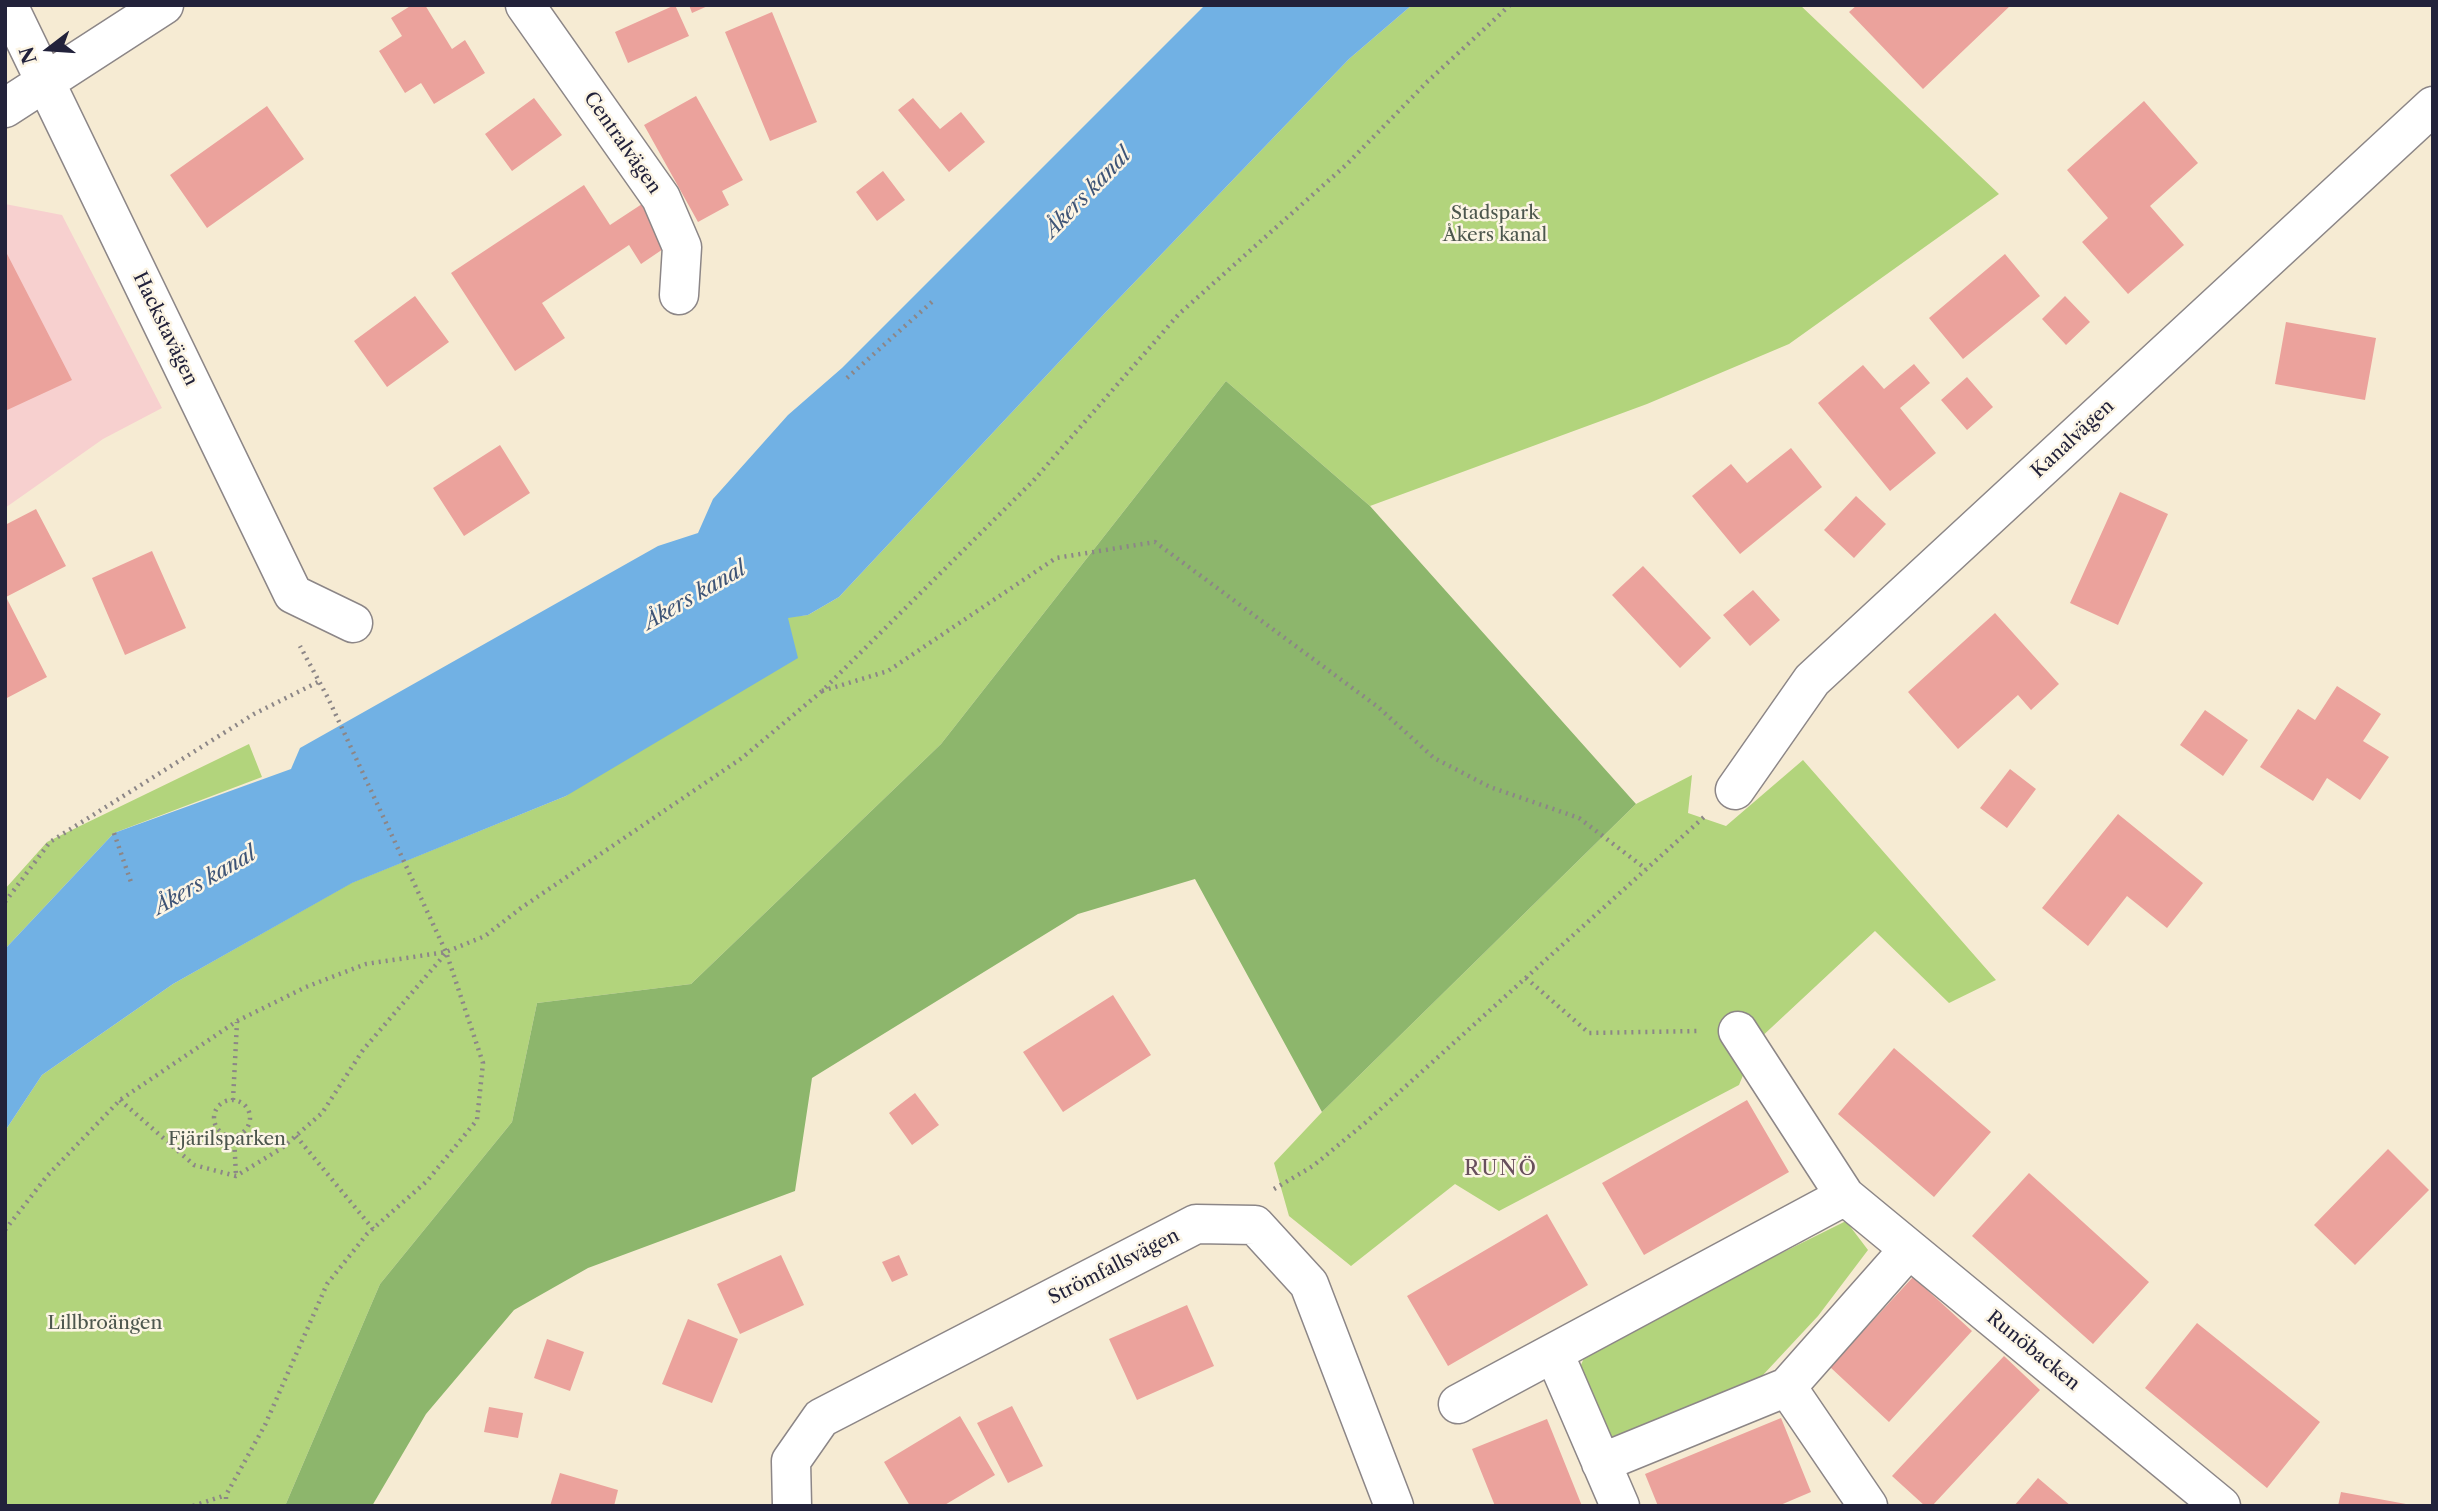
<!DOCTYPE html>
<meta charset="utf-8">
<style>
body{margin:0}
#map{position:relative;width:2438px;height:1511px;overflow:hidden;background:#f6ebd3;font-family:"Libre Caslon Text",serif}
canvas{display:block}
.frame{position:absolute;inset:0;border:7px solid #22223b;pointer-events:none}
.north{position:absolute;left:14px;top:14px;width:70px;height:70px;-webkit-text-stroke:5px #fcf5e5;paint-order:stroke;rotate:253deg;font-size:19px;font-weight:700;line-height:28px;text-align:center;color:#22223b}
.north::after{content:'';display:block;margin:auto;width:24px;height:32px;background:#22223b;clip-path:polygon(50% 0,100% 100%,50% 72%,0 100%)}
</style>
<div id="map">
<canvas width="2438" height="1511"></canvas>
<div class="frame"></div>
<div class="north">N</div>
</div>
<script>
const context = document.querySelector('canvas').getContext('2d');
context.lineJoin = 'round';
function paint(path, color) { context.fillStyle = color; context.fill(path, 'evenodd'); }
function strokePath(path, color, width, dash) { context.strokeStyle = color; context.lineWidth = width; context.lineCap = dash ? 'butt' : 'round'; context.setLineDash(dash || []); context.stroke(path); }
function drawText(font, color, halo, rows, align = 'center') {
  context.font = font + ' "Libre Caslon Text",serif'; context.lineWidth = 5; context.setLineDash([]); context.textBaseline = 'middle'; context.strokeStyle = halo; context.fillStyle = color; for (const [text, x, y, turn = 0] of rows) {
    context.save(); context.translate(x, y); context.rotate((+turn || 0) * Math.PI / 180); context.textAlign = isNaN(turn) ? turn : align; if (halo) context.strokeText(text, 0, 0); context.fillText(text, 0, 0); context.restore();
  }
}
paint(new Path2D(`
 M 5,204 L 62,215 L 162,408 L 103,439 L 5,508 Z`), '#f7d0cf');
paint(new Path2D(`
 M 1412,5 L 1800,5 L 1999,194 L 1789,344 L 1647,404 L 1370,506 L 1226,381 L 941,744 L 691,984 L 537,1003 L 512,1122 L 380,1284 L 285,1506 L 5,1506 L 5,1131 L 42,1075 L 173,984 L 351,883 L 566,796 L 788,617 L 808,615 L 839,597 L 1104,314 L 1349,59 Z
 M 249,744 L 262,777 L 114,833 L 5,949 L 5,889 L 47,842 Z
 M 1803,760 L 1996,980 L 1949,1003 L 1875,931 L 1757,1041 L 1739,1085 L 1499,1211 L 1455,1184 L 1351,1266 L 1289,1216 L 1274,1163 L 1322,1112 L 1636,804 L 1692,775 L 1688,813 L 1726,826 Z
 M 1846,1221 L 1868,1250 L 1818,1316 L 1749,1390 L 1606,1442 L 1577,1374 L 1584,1358 L 1701,1293 Z`), '#b2d47c');
paint(new Path2D(`
 M 1226,381 L 1370,506 L 1636,804 L 1322,1112 L 1195,879 L 1078,914 L 812,1078 L 795,1191 L 588,1268 L 514,1310 L 426,1414 L 372,1506 L 285,1506 L 380,1284 L 512,1122 L 537,1003 L 691,984 L 941,744 Z`), '#8db66c');
paint(new Path2D(`
 M 1205,5 L 1412,5 L 1349,59 L 1104,314 L 839,597 L 808,615 L 788,618 L 798,658 L 566,796 L 352,883 L 173,984 L 42,1075 L 5,1131 L 5,949 L 114,833 L 291,769 L 300,748 L 658,546 L 698,533 L 713,499 L 788,415 L 842,368 Z`), '#71b1e4');
paint(new Path2D(`
 M 412,5 L 425,5 L 452,49 L 465,40 L 485,73 L 434,104 L 421,83 L 405,93 L 379,51 L 402,36 L 391,18 Z
 M 675,5 L 689,36 L 628,63 L 615,32 Z
 M 689,5 L 710,5 L 692,13 Z
 M 1857,5 L 2011,5 L 1923,89 L 1849,12 Z
 M 772,12 L 817,122 L 770,141 L 725,32 Z
 M 696,96 L 743,180 L 722,191 L 729,205 L 698,222 L 644,125 Z
 M 534,98 L 562,135 L 512,171 L 485,134 Z
 M 913,98 L 940,129 L 961,112 L 985,142 L 949,172 L 898,110 Z
 M 2144,101 L 2198,163 L 2150,206 L 2184,245 L 2128,294 L 2082,242 L 2108,218 L 2067,170 Z
 M 267,106 L 304,159 L 207,228 L 170,175 Z
 M 883,171 L 905,200 L 877,221 L 856,192 Z
 M 584,185 L 610,225 L 642,204 L 669,245 L 641,264 L 629,245 L 542,303 L 565,338 L 515,371 L 451,273 Z
 M 5,250 L 72,380 L 5,411 Z
 M 2005,254 L 2040,296 L 1963,359 L 1929,318 Z
 M 415,296 L 449,342 L 387,387 L 354,341 Z
 M 2065,296 L 2090,322 L 2066,345 L 2042,319 Z
 M 2286,322 L 2376,338 L 2365,400 L 2275,384 Z
 M 1914,364 L 1930,383 L 1900,408 L 1936,453 L 1890,491 L 1818,403 L 1863,365 L 1884,389 Z
 M 1967,377 L 1993,407 L 1967,430 L 1941,400 Z
 M 500,445 L 530,493 L 464,536 L 433,488 Z
 M 1791,448 L 1822,487 L 1740,554 L 1692,496 L 1731,464 L 1747,483 Z
 M 2120,492 L 2168,514 L 2118,625 L 2070,603 Z
 M 1856,496 L 1886,524 L 1854,558 L 1824,530 Z
 M 36,509 L 66,566 L 6,597 L 47,677 L 5,699 L 5,525 Z
 M 152,551 L 186,628 L 125,655 L 92,578 Z
 M 1643,566 L 1711,638 L 1680,668 L 1612,595 Z
 M 1753,590 L 1780,620 L 1750,646 L 1723,615 Z
 M 1995,613 L 2059,684 L 2031,710 L 2018,695 L 1958,749 L 1908,692 Z
 M 2337,686 L 2381,714 L 2363,741 L 2389,757 L 2360,800 L 2327,778 L 2313,801 L 2260,767 L 2298,709 L 2315,720 Z
 M 2205,710 L 2248,740 L 2223,776 L 2180,745 Z
 M 2010,769 L 2036,789 L 2007,828 L 1980,808 Z
 M 2118,814 L 2203,883 L 2167,928 L 2127,896 L 2088,946 L 2042,908 Z
 M 1113,995 L 1151,1055 L 1063,1112 L 1023,1052 Z
 M 1894,1048 L 1991,1132 L 1934,1197 L 1838,1114 Z
 M 915,1093 L 939,1125 L 912,1145 L 889,1113 Z
 M 1747,1100 L 1789,1172 L 1644,1255 L 1602,1183 Z
 M 2388,1149 L 2429,1190 L 2355,1265 L 2314,1225 Z
 M 2029,1173 L 2149,1282 L 2093,1344 L 1972,1236 Z
 M 1547,1214 L 1588,1285 L 1448,1366 L 1407,1296 Z
 M 781,1255 L 804,1305 L 740,1334 L 717,1284 Z
 M 899,1255 L 908,1275 L 892,1282 L 882,1262 Z
 M 1913,1277 L 1972,1331 L 1889,1422 L 1830,1367 Z
 M 1187,1305 L 1214,1366 L 1137,1400 L 1109,1339 Z
 M 688,1319 L 738,1339 L 712,1403 L 662,1384 Z
 M 2197,1323 L 2320,1422 L 2267,1488 L 2145,1388 Z
 M 547,1339 L 584,1352 L 570,1391 L 534,1378 Z
 M 2004,1356 L 2040,1390 L 1932,1506 L 1925,1506 L 1892,1476 Z
 M 1012,1406 L 1043,1466 L 1008,1483 L 977,1423 Z
 M 489,1407 L 523,1413 L 518,1438 L 484,1432 Z
 M 960,1416 L 995,1475 L 943,1506 L 910,1506 L 884,1462 Z
 M 1781,1418 L 1811,1492 L 1778,1506 L 1658,1506 L 1645,1474 Z
 M 1547,1419 L 1582,1506 L 1495,1506 L 1472,1449 Z
 M 560,1473 L 618,1490 L 614,1506 L 550,1506 Z
 M 2038,1478 L 2071,1506 L 2014,1506 Z
 M 2341,1492 L 2406,1504 L 2406,1506 L 2338,1506 Z`), '#eba29c');
const minor = new Path2D(`
 M 8,5 L 293,594 L 353,623
 M 525,5 L 661,198 L 682,247 L 679,295
 M 5,108 L 164,5
 M 1735,790 L 1812,680 L 2433,106
 M 1738,1031 L 1845,1196 L 2221,1506
 M 1554,1353 L 1620,1506
 M 1787,1387 L 1868,1506
 M 1458,1404 L 1845,1196
 M 1601,1463 L 1787,1387 L 1909,1249
 M 792,1506 L 791,1461 L 821,1418 L 1196,1224 L 1255,1225 L 1309,1284 L 1394,1506`);
strokePath(minor, '#8c8687', 41);
strokePath(new Path2D(`
 M 847,378 L 934,300
 M 822,691 L 888,671 L 1056,558 L 1155,542 L 1378,707 L 1434,758 L 1490,787 L 1579,818 L 1646,869
 M 114,833 L 132,885
 M 5,902 L 50,842 L 254,714 L 318,682
 M 1526,978 L 1589,1033 L 1699,1031
 M 120,1100 L 194,1165 L 236,1176 L 282,1148 L 322,1113 L 363,1050 L 446,953
 M 233,1100 L 237,1022
 M214 1118a18 18 0 1 1 36 0a18 18 0 1 1-36 0Z
 M 234,1136 L 236,1176
 M 296,1136 L 373,1229
 M 1274,1189 L 1313,1166 L 1365,1123 L 1704,817
 M 5,1230 L 47,1176 L 120,1100 L 237,1021 L 306,987 L 366,964 L 446,952 L 485,936 L 521,908 L 742,758 L 822,691 L 1033,481 L 1179,314 L 1346,165 L 1427,82 L 1510,5
 M 193,1506 L 226,1495
 M 226,1506 L 226,1495 L 265,1425 L 327,1284 L 367,1234 L 427,1181 L 477,1120 L 483,1063 L 446,952 L 328,698 L 300,646`), '#8c8687', 4.5, [2, 5]);
strokePath(minor, '#fff', 38);
drawText('19px', '#22223b', '#fcf5e5', [
 ["Centralvägen",622,143,55],
 ["Hackstavägen",165,329,64],
 ["Kanalvägen",2073,439,-43],
 ["Strömfallsvägen",1114,1267,-27],
 ["Runöbacken",2033,1351,39]
]);
drawText('19px', '#4d574e', '#fcf5e5', [
 ["Stadspark",1495,214],
 ["Åkers kanal",1495,236],
 ["Fjärilsparken",227,1140],
 ["Lillbroängen",105,1324]
]);
drawText('italic 21px', '#3e5476', '#fcf5e5', [
 ["Åkers kanal",1088,193,-46],
 ["Åkers kanal",695,596,-30],
 ["Åkers kanal",205,881,-30]
]);
context.letterSpacing = '2px';
drawText('21px', '#684f5d', '#fcf5e5', [
 ["RUNÖ",1501,1169]
]);
context.letterSpacing = '0px';
</script>
